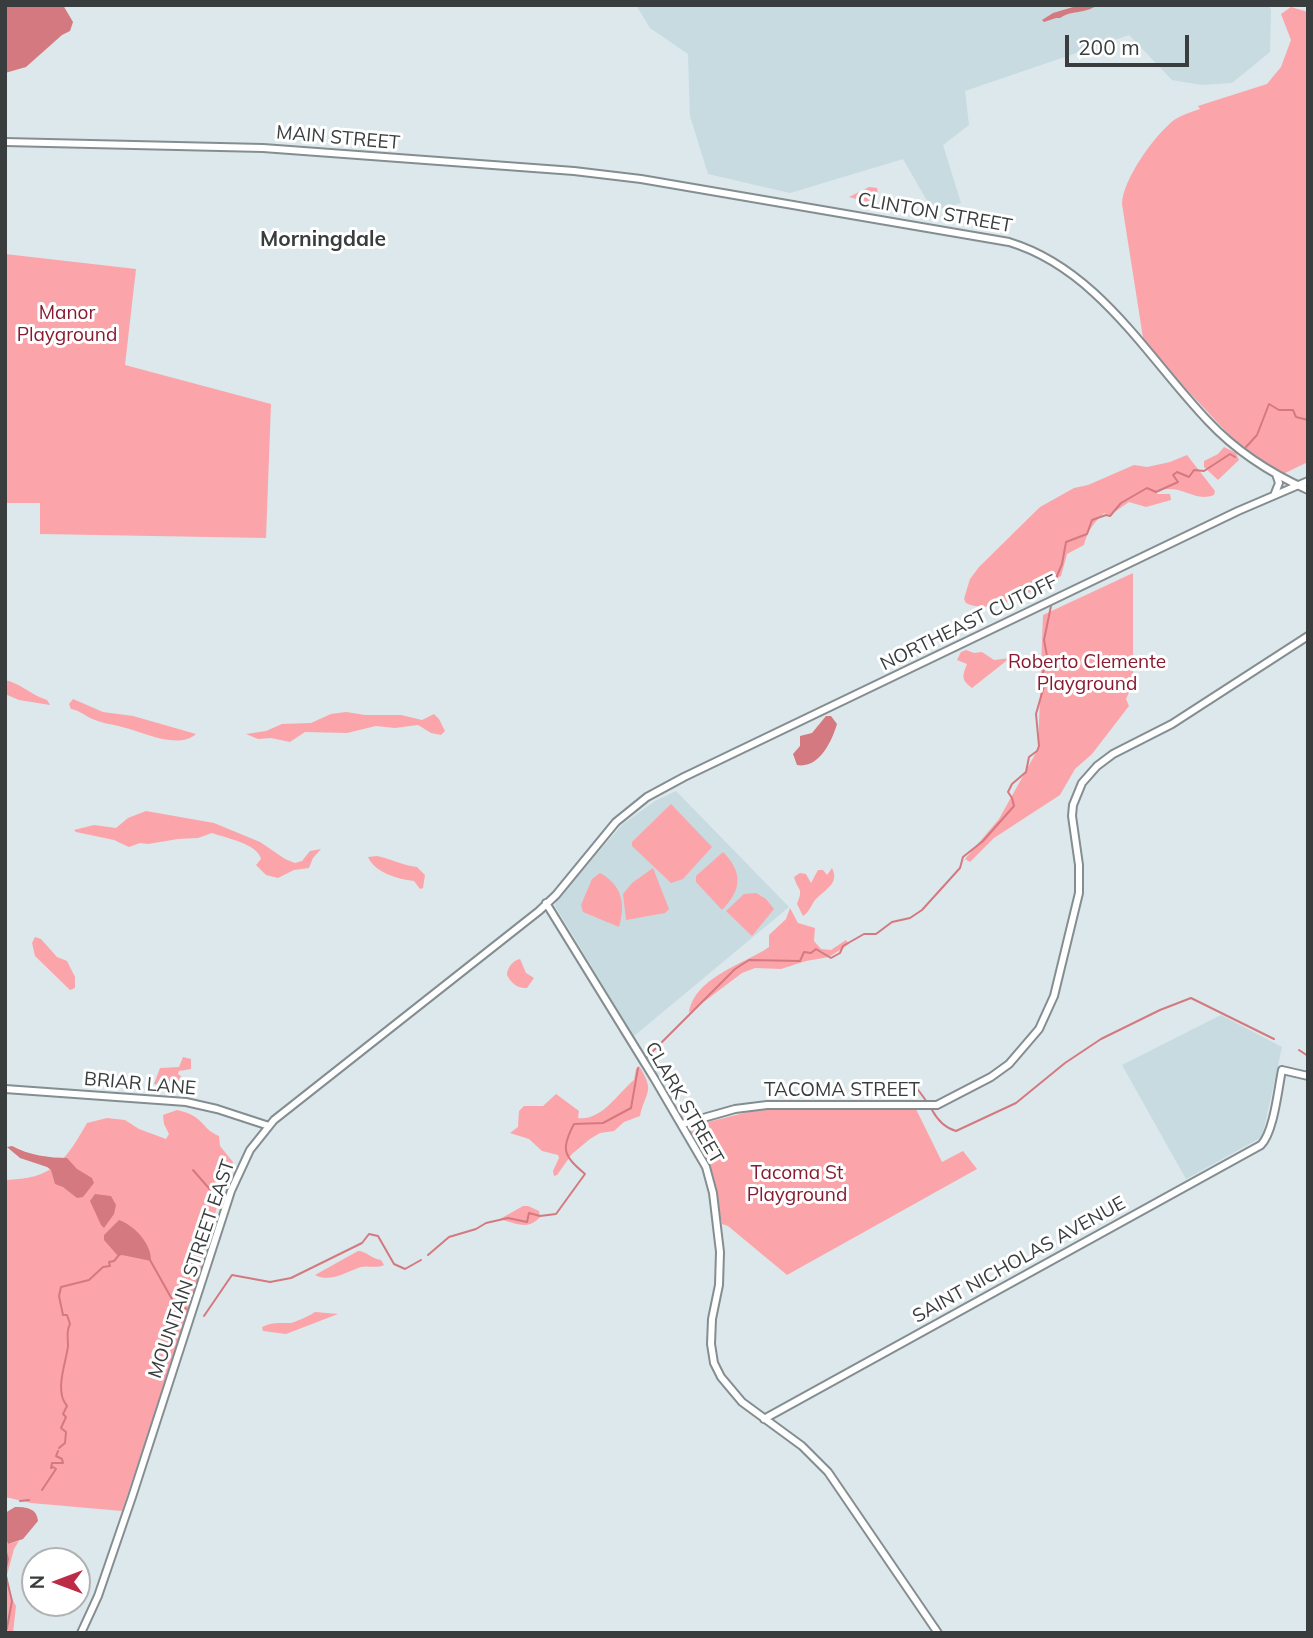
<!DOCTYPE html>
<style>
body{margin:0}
#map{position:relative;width:1313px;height:1638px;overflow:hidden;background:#dce8eb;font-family:Mulish,sans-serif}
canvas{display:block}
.frame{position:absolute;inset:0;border:7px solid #393d3e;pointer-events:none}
.north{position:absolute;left:21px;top:1547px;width:70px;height:70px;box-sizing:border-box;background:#fff;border:2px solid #b0b1b2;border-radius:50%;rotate:270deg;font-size:19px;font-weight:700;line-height:28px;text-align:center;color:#393d3e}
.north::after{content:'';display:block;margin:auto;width:24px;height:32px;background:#bd2c47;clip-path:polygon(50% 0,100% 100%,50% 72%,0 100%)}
.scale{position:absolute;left:1065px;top:35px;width:124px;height:32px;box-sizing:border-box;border:4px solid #393d3e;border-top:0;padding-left:9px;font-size:21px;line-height:24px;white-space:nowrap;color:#393d3e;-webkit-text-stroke:5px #fff;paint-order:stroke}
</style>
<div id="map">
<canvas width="1313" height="1638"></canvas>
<div class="frame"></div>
<div class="north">N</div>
<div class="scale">200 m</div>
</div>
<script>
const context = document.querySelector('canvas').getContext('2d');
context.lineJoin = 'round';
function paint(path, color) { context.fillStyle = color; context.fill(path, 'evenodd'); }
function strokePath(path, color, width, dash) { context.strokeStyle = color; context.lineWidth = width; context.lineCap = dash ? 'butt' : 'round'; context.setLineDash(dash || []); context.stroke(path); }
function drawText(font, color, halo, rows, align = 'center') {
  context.font = font + ' Mulish,sans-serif'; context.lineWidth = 6; context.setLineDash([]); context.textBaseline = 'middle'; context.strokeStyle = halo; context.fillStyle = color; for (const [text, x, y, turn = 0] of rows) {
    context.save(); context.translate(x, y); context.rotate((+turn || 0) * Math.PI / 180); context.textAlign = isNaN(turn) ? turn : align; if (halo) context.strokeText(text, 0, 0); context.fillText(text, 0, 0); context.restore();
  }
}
paint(new Path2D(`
 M 636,5 L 1269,5 L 1271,10 L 1270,52 L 1232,83 L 1202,85 L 1172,80 L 1129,35 L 965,91 L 969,125 L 943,145 L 961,203 L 933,211 L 903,159 L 790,193 L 708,174 L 690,116 L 688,54 L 650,28 Z
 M 676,791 L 789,907 L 634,1036 L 555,906 L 556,900 L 623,824 L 655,801 Z
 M 1221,1015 L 1282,1047 L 1262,1137 L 1186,1179 L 1122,1065 Z`), '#c7dbe0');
paint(new Path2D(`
 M 1291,7 L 1308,12 L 1308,462 L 1283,474 L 1248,453 L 1232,438 L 1144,344 L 1122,204 C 1123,179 1154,136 1174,120 C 1182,115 1191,112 1200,109 L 1198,106 L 1267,84 L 1281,67 L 1291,40 L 1281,14 Z
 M 869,187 L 877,188 L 878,196 L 876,204 L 849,197 Z
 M 5,254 L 136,269 L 125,365 L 271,404 L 266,538 L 40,534 L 40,503 L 5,503 Z
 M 1224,447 L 1236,453 L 1239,460 L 1218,480 L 1204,467 L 1204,461 L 1218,454 Z
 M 1187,455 L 1215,491 L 1214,495 C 1193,503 1183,483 1157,491 L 1157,494 L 1170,494 L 1171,500 L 1146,507 L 1129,502 L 1110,515 L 1104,513 C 1094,522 1087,532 1084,545 L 1067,554 L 1061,576 C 1038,588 991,617 966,603 L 964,599 L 966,592 L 970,579 L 979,567 L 1040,507 L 1074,488 L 1088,485 L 1134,465 L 1147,467 L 1170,462 Z
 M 1133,573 L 1133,684 L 1126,699 L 1129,706 L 1092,754 L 1075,769 L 1060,795 L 994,838 L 970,862 L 965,859 L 999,819 L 1038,749 L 1043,615 Z
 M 966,650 L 974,653 L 982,652 L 994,660 L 1010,658 L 972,688 C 960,679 963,675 967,664 L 957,660 L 961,652 Z
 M 5,680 C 20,683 31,695 47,700 L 50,705 L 19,700 L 5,694 Z
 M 73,699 L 103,712 L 133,716 L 196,734 C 178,750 143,732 122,727 C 113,724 104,724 95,720 C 86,717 80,710 71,709 L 69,704 Z
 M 346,712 L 365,715 L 401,715 L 422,720 L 434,714 L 439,719 L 445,731 L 441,735 L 431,733 L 418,725 L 395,728 L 376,726 L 347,733 L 305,732 L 290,742 L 271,738 L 258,739 L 246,734 L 266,731 L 282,724 L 311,723 L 331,714 Z
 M 671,804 L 712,847 L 683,879 L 671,883 L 632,846 L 632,842 Z
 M 146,811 L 214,823 L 260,842 L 285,859 L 295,863 L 302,861 L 310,851 L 321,849 L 313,858 L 309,868 L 294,870 L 278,878 L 266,875 L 256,865 L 261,859 C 258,844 226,838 212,833 L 198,838 L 178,839 L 148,844 L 140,843 L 129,847 L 114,840 L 76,832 L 74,830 L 94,825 L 116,828 L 128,818 Z
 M 723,852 C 743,872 742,890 722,910 L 696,882 L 696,876 Z
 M 377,856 C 391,859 404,866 417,867 L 425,875 L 423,888 L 420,889 L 414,881 C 398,879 375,873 368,857 Z
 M 653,868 L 669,909 L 665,913 L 626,920 L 623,894 L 632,883 Z
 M 832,868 C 839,882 828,888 818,897 C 811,903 811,911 803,916 L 797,904 C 804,887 798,892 794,877 L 800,873 L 806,874 L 811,883 L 818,870 L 823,870 L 827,875 Z
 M 600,873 C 622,885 626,904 619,927 L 583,912 L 581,905 L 592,879 Z
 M 756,893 L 766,899 L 774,909 L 752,936 L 726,911 L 744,894 Z
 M 790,908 L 798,923 L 815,928 L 814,941 L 821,949 L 831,950 L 846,940 L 849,944 L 829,957 L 806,961 L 781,969 L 755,968 L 742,973 L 689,1013 C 694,977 745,964 769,947 L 769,935 L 786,919 Z
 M 35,937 L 41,939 L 57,957 L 67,961 L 75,977 L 75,988 L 70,990 L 35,956 L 32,943 Z
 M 520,959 L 526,973 L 534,978 L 527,988 C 518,989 511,983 507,975 C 507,968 513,960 520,959 Z
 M 183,1057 L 191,1059 L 191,1069 L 179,1071 L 178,1074 L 183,1078 L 184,1083 L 170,1087 L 154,1084 L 160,1068 L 179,1067 Z
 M 639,1066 C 656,1092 645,1092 640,1116 L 624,1122 L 614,1131 L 600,1133 L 590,1139 L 572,1154 L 557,1175 L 554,1176 L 553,1171 L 559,1158 L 558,1155 L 542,1151 L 529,1139 L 510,1133 L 518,1127 L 519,1111 L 524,1106 L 543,1106 L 556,1094 L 579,1111 L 578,1118 C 602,1121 617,1094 634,1080 L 636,1069 Z
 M 916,1109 L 942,1162 L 963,1151 L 977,1169 L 787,1275 L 728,1226 L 722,1224 L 713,1175 L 690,1129 L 692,1126 L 756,1110 Z
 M 177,1110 C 205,1116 200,1128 219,1136 L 220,1146 L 233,1162 L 221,1192 L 189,1310 L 122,1511 L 31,1503 L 5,1497 L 5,1180 C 52,1179 65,1162 87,1123 L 107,1118 L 125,1120 L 139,1129 L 166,1139 L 169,1134 L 164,1124 L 163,1115 Z
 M 523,1206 L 528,1206 L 539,1211 L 540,1217 C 528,1231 515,1223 500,1219 Z
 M 358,1251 C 366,1251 372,1259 381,1260 L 384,1265 C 376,1269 369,1265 361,1267 C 346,1272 330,1283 315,1275 Z
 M 315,1312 L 338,1314 L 286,1334 L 263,1331 L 262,1327 C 272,1322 279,1323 290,1323 C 294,1323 311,1315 315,1312 Z
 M 5,1536 L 8,1544 L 19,1541 L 14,1549 L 7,1575 L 10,1595 L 16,1606 L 13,1633 L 9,1633 L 5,1623 Z`), '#fba5aa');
paint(new Path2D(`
 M 5,5 L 63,5 L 73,22 L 70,31 L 62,35 L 26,67 L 5,73 Z
 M 1080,5 L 1098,5 C 1085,14 1071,10 1060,18 L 1056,18 L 1044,22 L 1042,20 L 1053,13 Z
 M 826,716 L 831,716 L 837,724 C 832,741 819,769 797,765 L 793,754 L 800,746 L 800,736 L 812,733 Z
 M 12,1146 C 28,1155 50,1158 67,1158 L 77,1169 L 92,1178 L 94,1183 L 83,1197 L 77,1198 L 63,1187 L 55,1184 L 51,1170 L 47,1167 L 20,1158 L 7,1147 Z
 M 95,1194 L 111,1196 L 116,1205 L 114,1214 L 104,1228 L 101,1225 L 90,1201 Z
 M 119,1220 C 134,1225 152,1244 151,1261 L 122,1255 L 118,1256 L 104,1240 L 104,1235 Z
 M 15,1507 C 26,1507 37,1508 38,1521 L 23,1539 L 8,1544 L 5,1536 L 5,1513 Z`), '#d4797f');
strokePath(new Path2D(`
 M 1246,447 L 1257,435 L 1269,404 L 1279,410 L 1293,410 L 1296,417 L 1308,420
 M 1054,583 L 1062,564 L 1066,542 L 1087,534 L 1092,520 L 1106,515 L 1110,516 L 1121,503 L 1147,488 L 1156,492 L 1178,482 L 1173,475 L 1177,472 L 1189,477 L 1194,470 L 1204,471 L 1230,454 L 1235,457
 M 1299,1050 L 1308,1056
 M 647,1057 L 735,969 L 749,960 L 800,961 L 804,952 L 811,953 L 816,949 L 831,958 L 840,953 L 843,946 L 864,934 L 876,934 L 892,922 L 910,918 L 922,910 L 960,868 L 963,857 L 983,841 L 1014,806 L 1012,798 L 1008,792 L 1012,784 L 1026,772 L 1029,757 L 1037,751 L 1039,746 L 1036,714 L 1044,686 L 1042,677 L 1047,656 L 1044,640 L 1051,606
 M 916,1087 L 927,1102
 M 932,1110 C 937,1119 945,1128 956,1131 L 1016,1103 L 1065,1063 L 1101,1039 L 1160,1010 L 1191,998 L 1274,1039
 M 193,1170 L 220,1201
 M 428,1255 L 449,1237 L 476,1229 L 486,1223 L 508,1218 L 527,1222 L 529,1213 L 540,1216 L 556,1214 L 585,1174 C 564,1156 560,1150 574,1124 L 603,1123 L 631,1108 L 638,1068
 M 150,1260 L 173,1301 L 187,1309
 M 204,1316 L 232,1275 L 270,1282 L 291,1278 L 362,1243 L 369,1234 L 378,1236 L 394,1264 L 405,1269 L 421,1260
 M 59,1448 L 65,1443 L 66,1432 L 61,1428 L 66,1417 L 63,1414 L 67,1406 C 54,1391 66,1363 68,1346 C 68,1337 66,1331 70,1324 L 67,1315 L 63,1315 L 59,1296 L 61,1287 L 89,1280 L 103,1267 L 110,1266 L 109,1262 L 114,1261 L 119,1255
 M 42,1490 L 56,1469 L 53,1467 L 51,1468 L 52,1463 L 63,1463 L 62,1459 L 56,1456 L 58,1451
 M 20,1501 L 29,1500
 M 5,1549 L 8,1559 L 5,1572 L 12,1601 L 6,1633`), '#d4797f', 2);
const secondary = new Path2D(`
 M 5,142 L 263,148 L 574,171 L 641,179 L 1009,242 C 1098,269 1147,357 1208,421 C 1236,451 1270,473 1308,490
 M 1275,493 L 1279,483 L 1276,474
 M 546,903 L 654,1078 L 706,1167 L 713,1193 L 720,1252 L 719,1285 L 712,1319 L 711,1344 L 714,1363 L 721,1377 L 742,1402 L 802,1446 L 828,1472 L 938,1633
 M 5,1089 L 186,1102 L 217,1109 L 269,1126
 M 682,1124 L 735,1109 L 767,1105 L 937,1105 L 991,1077 L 1009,1064 L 1039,1029 L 1054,996 L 1079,893 L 1079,865 L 1072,816 L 1073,805 L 1082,783 L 1097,766 L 1113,754 L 1172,724 L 1308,636
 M 764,1419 L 1261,1145 C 1274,1132 1278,1089 1282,1070 L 1308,1076
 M 81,1633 L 98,1596 L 132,1497 L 231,1191 L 250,1150 L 274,1120 L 539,911 L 556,895 L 616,822 L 647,797 L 684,777 L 1238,511 L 1308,481`);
strokePath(secondary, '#848e91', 10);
strokePath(secondary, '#fff', 6);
drawText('19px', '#393d3e', '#fff', [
 ["MAIN STREET",338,138,5],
 ["CLINTON STREET",935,213,10],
 ["NORTHEAST CUTOFF",969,623,-26],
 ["BRIAR LANE",140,1084,5],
 ["TACOMA STREET",842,1090],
 ["CLARK STREET",684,1103,60],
 ["SAINT NICHOLAS AVENUE",1019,1260,-29],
 ["MOUNTAIN STREET EAST",192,1269,-71]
]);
drawText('19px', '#891b31', '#fff', [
 ["Manor",67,313],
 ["Playground",67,335],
 ["Roberto Clemente",1087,662],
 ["Playground",1087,684],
 ["Tacoma St",797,1173],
 ["Playground",797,1195]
]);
drawText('bold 21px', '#393d3e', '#fff', [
 ["Morningdale",323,240]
]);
</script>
